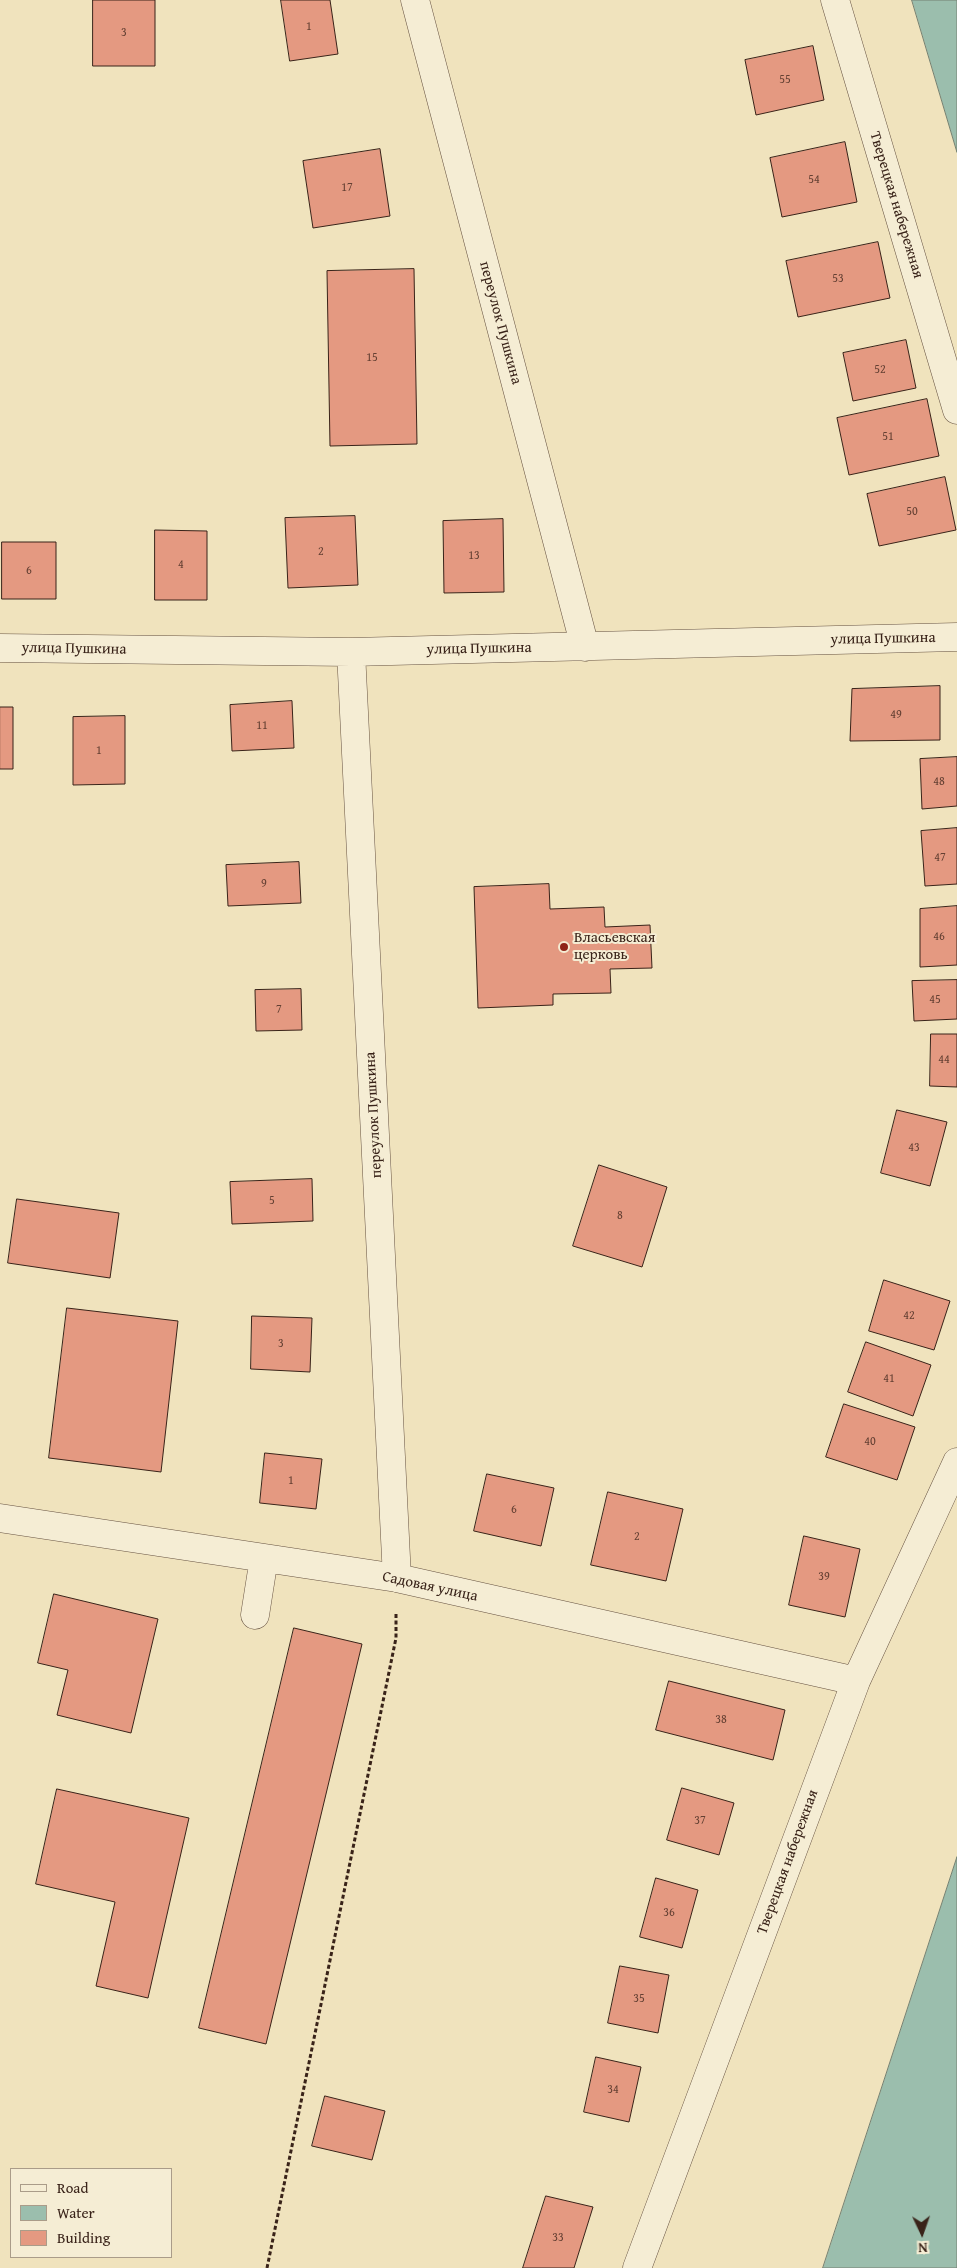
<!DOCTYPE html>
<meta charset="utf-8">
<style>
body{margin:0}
#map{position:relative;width:957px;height:2268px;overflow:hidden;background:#f0e3bd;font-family:"Gentium Book Plus",serif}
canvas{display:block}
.legend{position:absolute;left:10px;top:2168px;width:162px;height:90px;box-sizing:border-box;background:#f5edd4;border:1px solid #aa9c89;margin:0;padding:6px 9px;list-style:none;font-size:15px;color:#392319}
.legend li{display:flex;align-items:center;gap:10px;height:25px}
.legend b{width:25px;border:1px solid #aa9c89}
.north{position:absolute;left:897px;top:2208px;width:50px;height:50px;-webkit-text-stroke:4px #f5edd4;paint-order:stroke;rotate:177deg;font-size:14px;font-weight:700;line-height:20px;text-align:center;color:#392319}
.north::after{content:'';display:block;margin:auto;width:18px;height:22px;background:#392319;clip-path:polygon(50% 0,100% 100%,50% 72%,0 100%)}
</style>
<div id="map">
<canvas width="957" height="2268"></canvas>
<ul class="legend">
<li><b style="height:6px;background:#f5edd4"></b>Road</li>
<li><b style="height:14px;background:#9bbead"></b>Water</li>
<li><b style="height:14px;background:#e49981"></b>Building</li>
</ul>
<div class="north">N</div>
</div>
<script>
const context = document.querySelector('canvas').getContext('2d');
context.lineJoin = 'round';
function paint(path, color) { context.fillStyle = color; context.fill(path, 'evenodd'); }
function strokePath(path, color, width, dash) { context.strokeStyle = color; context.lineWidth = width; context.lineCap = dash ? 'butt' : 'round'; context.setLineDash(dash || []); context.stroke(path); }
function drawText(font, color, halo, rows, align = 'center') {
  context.font = font + ' "Gentium Book Plus",serif'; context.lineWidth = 4; context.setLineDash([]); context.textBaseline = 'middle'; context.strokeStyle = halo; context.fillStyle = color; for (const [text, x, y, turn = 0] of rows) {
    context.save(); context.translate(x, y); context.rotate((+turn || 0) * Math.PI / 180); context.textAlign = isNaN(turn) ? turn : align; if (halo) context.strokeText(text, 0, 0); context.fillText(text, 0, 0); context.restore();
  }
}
const water = new Path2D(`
 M 912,0 L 957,0 L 957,152 Z
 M 957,1857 L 957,2268 L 823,2268 Z`);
paint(water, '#9bbead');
strokePath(water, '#748072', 1);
const building = new Path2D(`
 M 93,0 L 155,0 L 155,66 L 93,66 Z
 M 281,0 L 330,0 L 338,54 L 290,61 Z
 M 813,46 L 824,100 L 756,115 L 745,60 Z
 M 845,142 L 857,202 L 782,217 L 770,158 Z
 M 380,149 L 390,216 L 313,228 L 303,161 Z
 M 878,242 L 890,298 L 798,317 L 786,261 Z
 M 414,269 L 417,444 L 330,446 L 327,271 Z
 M 906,340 L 916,388 L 853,401 L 843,353 Z
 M 927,399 L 939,456 L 849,475 L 837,418 Z
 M 945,477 L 956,530 L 879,546 L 867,494 Z
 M 355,516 L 358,585 L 288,588 L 285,518 Z
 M 503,519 L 504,592 L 444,593 L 443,521 Z
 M 155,530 L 207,531 L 207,600 L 155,600 Z
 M 2,542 L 56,542 L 56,599 L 2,599 Z
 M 940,686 L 940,740 L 850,741 L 852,689 Z
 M 292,701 L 294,748 L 232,751 L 230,705 Z
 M 0,707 L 13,707 L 13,769 L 0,769 Z
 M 125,716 L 125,784 L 73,785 L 73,717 Z
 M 957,757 L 957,806 L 922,809 L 920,759 Z
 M 957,828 L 957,884 L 925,886 L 921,831 Z
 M 299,862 L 301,903 L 228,906 L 226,865 Z
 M 549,884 L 550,909 L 604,907 L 605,927 L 650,925 L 652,968 L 610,969 L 611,993 L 553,994 L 553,1005 L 478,1008 L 474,887 Z
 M 957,906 L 957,965 L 920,967 L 920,909 Z
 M 957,980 L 957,1019 L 914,1021 L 912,981 Z
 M 301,989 L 302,1030 L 256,1031 L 255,990 Z
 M 931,1034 L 957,1034 L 957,1087 L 930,1086 Z
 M 897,1110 L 947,1122 L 930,1186 L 881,1173 Z
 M 599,1165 L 667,1187 L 642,1267 L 573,1246 Z
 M 312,1179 L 313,1221 L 232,1224 L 230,1182 Z
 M 17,1199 L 119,1213 L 110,1278 L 8,1263 Z
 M 884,1280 L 950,1301 L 934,1350 L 869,1331 Z
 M 67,1308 L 178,1321 L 161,1472 L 49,1458 Z
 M 252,1316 L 312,1318 L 310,1372 L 251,1369 Z
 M 866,1342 L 931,1365 L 913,1416 L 848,1392 Z
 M 844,1404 L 915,1427 L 897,1480 L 826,1457 Z
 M 265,1453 L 322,1459 L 316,1509 L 260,1503 Z
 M 487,1474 L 554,1488 L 541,1546 L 474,1531 Z
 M 608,1492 L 683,1509 L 666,1581 L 591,1565 Z
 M 804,1536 L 860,1549 L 845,1617 L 789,1605 Z
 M 54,1594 L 158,1619 L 131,1733 L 57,1715 L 68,1670 L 38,1663 Z
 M 294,1628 L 362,1644 L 266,2044 L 199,2028 Z
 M 669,1681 L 785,1710 L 773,1760 L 656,1730 Z
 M 682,1788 L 734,1803 L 719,1855 L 667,1840 Z
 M 57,1789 L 189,1818 L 148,1998 L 96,1986 L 115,1902 L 36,1884 Z
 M 656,1878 L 698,1890 L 682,1948 L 640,1937 Z
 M 620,1966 L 669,1975 L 658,2033 L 608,2023 Z
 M 596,2057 L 641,2067 L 629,2122 L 584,2112 Z
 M 325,2096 L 385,2111 L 372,2160 L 312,2146 Z
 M 546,2196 L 593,2207 L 574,2268 L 523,2268 Z`);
paint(building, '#e49981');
strokePath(building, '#392319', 1);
const minor = new Path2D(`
 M 415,0 L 585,647
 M 835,0 L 957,410
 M 0,648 L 351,652 L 957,637
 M 351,652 L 397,1578
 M 0,1518 L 397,1578 L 856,1681
 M 255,1615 L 264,1558
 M 637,2268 L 856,1681 L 957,1462`);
strokePath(minor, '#675342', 29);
strokePath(new Path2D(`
 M 267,2268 L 396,1638 L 396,1612`), '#392319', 3, [4, 2.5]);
strokePath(minor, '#f5edd4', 28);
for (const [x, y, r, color] of [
 [564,947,5,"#8f2418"]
]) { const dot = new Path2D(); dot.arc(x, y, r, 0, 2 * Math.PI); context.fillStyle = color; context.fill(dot); strokePath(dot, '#f5edd4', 2); }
drawText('12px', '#644033', null, [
 ["1",309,27],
 ["3",124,33],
 ["55",785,80],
 ["54",814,180],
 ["17",347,188],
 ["53",838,279],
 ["15",372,358],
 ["52",880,370],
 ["51",888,437],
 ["50",912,512],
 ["2",321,552],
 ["13",474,556],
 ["4",181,565],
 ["6",29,571],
 ["49",896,715],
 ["11",262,726],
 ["1",99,751],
 ["48",939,782],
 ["47",940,858],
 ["9",264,884],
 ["46",939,937],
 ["45",935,1000],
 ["7",279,1010],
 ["44",944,1060],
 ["43",914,1148],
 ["5",272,1201],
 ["8",620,1216],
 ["42",909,1316],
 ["3",281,1344],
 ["41",889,1379],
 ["40",870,1442],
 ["1",291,1481],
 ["6",514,1510],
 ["2",637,1537],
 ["39",824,1577],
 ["38",721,1720],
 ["37",700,1821],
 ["36",669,1913],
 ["35",639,1999],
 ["34",613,2090],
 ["33",558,2238]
]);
drawText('15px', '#392319', '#f5edd4', [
 ["Тверецкая набережная",896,205,73],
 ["переулок Пушкина",500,323,75],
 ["улица Пушкина",883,639,-1],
 ["улица Пушкина",74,649,1],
 ["улица Пушкина",479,649,-1],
 ["переулок Пушкина",374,1115,-93],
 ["Садовая улица",430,1587,12],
 ["Тверецкая набережная",788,1862,-70]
]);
drawText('15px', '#392319', '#f5edd4', [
 ["Власьевская",574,938],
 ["церковь",574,955]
], 'left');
</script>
